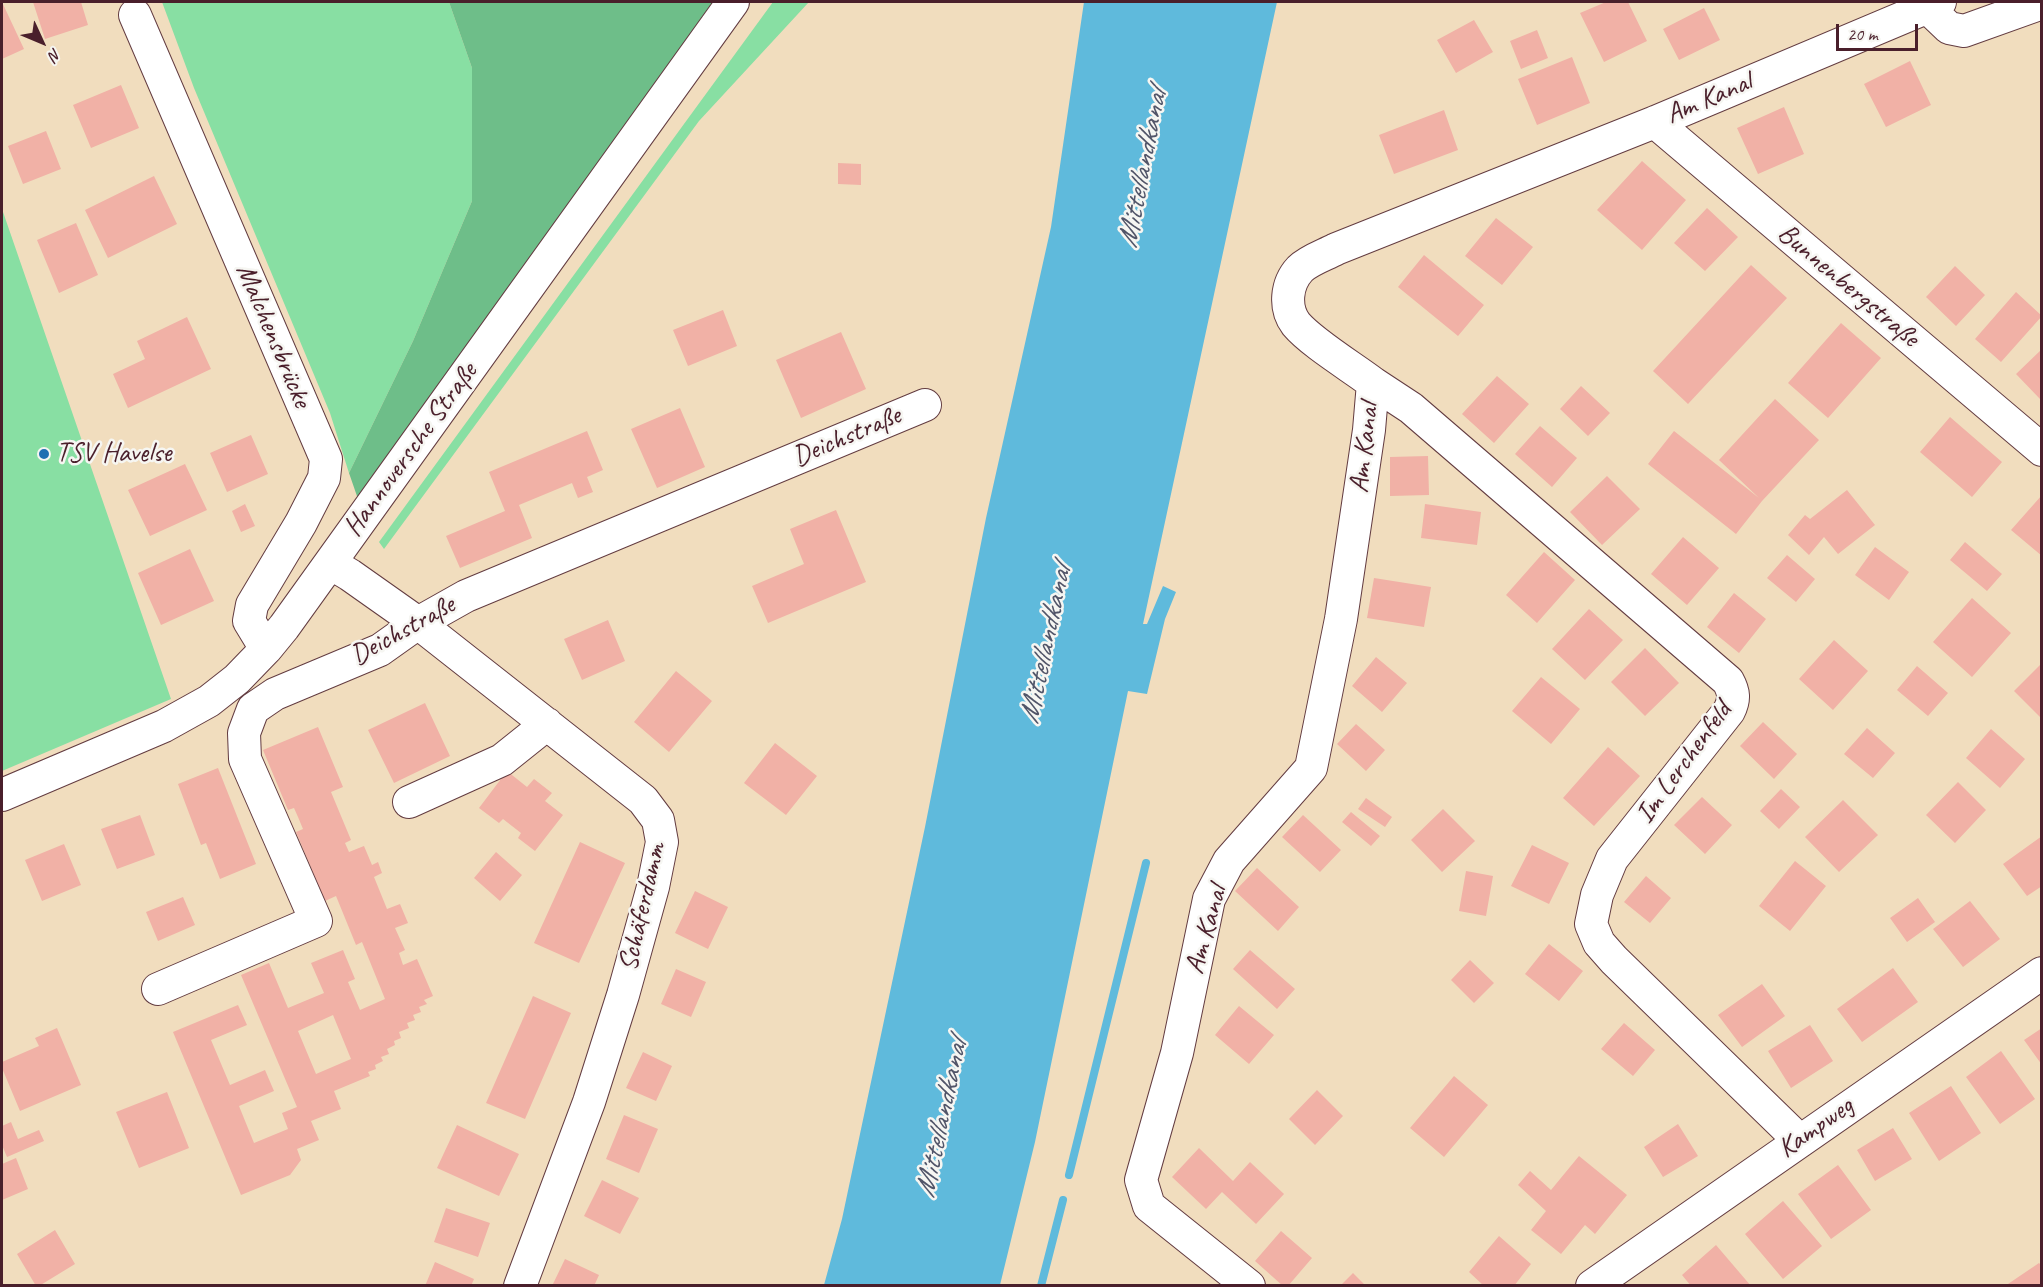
<!DOCTYPE html>
<meta charset="utf-8">
<style>
body{margin:0}
#map{position:relative;width:2043px;height:1287px;overflow:hidden;background:#f1ddbe;font-family:Caveat,sans-serif}
canvas{display:block}
.frame{position:absolute;inset:0;border:3px solid #4a1f2b;pointer-events:none}
.north{position:absolute;left:12px;top:12px;width:60px;height:60px;-webkit-text-stroke:4px #f6f6f2;paint-order:stroke;rotate:134deg;font-size:16px;font-weight:700;line-height:24px;text-align:center;color:#4a1f2b}
.north::after{content:'';display:block;margin:auto;width:21px;height:27px;background:#4a1f2b;clip-path:polygon(50% 0,100% 100%,50% 72%,0 100%)}
.scale{position:absolute;left:1836px;top:24px;width:82px;height:27px;box-sizing:border-box;border:3px solid #4a1f2b;border-top:0;padding-left:8px;font-size:18px;line-height:21px;white-space:nowrap;color:#4a1f2b;-webkit-text-stroke:4px #f6f6f2;paint-order:stroke}
</style>
<div id="map">
<canvas width="2043" height="1287"></canvas>
<div class="frame"></div>
<div class="north">N</div>
<div class="scale">20 m</div>
</div>
<script>
const context = document.querySelector('canvas').getContext('2d');
context.lineJoin = 'round';
function paint(path, color) { context.fillStyle = color; context.fill(path, 'evenodd'); }
function strokePath(path, color, width, dash) { context.strokeStyle = color; context.lineWidth = width; context.lineCap = dash ? 'butt' : 'round'; context.setLineDash(dash || []); context.stroke(path); }
function drawText(font, color, halo, rows, align = 'center') {
  context.font = font + ' Caveat,sans-serif'; context.lineWidth = 5; context.setLineDash([]); context.textBaseline = 'middle'; context.strokeStyle = halo; context.fillStyle = color; for (const [text, x, y, turn = 0] of rows) {
    context.save(); context.translate(x, y); context.rotate((+turn || 0) * Math.PI / 180); context.textAlign = isNaN(turn) ? turn : align; if (halo) context.strokeText(text, 0, 0); context.fillText(text, 0, 0); context.restore();
  }
}
paint(new Path2D(`
 M 162,2 L 449,2 L 472,68 L 472,201 L 413,341 L 349,473 L 330,413 L 194,88 Z
 M 773,2 L 809,2 L 699,121 L 384,549 L 379,542 Z
 M 2,209 L 171,699 L 2,771 Z`), '#88dfa3');
paint(new Path2D(`
 M 449,2 L 714,2 L 358,499 L 349,473 L 413,341 L 472,201 L 472,68 Z`), '#6ebe89');
paint(new Path2D(`
 M 1084,2 L 1277,2 L 1143,624 L 1147,624 L 1163,586 L 1176,592 L 1165,619 L 1147,694 L 1128,691 L 1035,1142 L 1000,1285 L 824,1285 L 842,1219 L 925,827 L 986,518 L 1051,227 Z`), '#5fbadc');
strokePath(new Path2D(`
 M 1069,1175 L 1146,863
 M 1041,1286 L 1063,1200`), '#5fbadc', 8);
paint(new Path2D(`
 M 2,2 L 24,49 L 2,59 Z
 M 33,2 L 81,2 L 88,25 L 45,39 Z
 M 1606,2 L 1628,2 L 1647,41 L 1604,62 L 1580,13 Z
 M 1704,8 L 1720,40 L 1679,60 L 1663,29 Z
 M 1474,20 L 1493,52 L 1456,73 L 1437,40 Z
 M 1537,30 L 1548,58 L 1521,69 L 1510,41 Z
 M 1572,57 L 1590,103 L 1537,125 L 1518,79 Z
 M 1910,61 L 1931,105 L 1886,127 L 1864,84 Z
 M 121,85 L 139,128 L 91,148 L 73,105 Z
 M 1784,107 L 1804,154 L 1758,174 L 1737,128 Z
 M 1444,110 L 1458,150 L 1394,174 L 1379,135 Z
 M 46,131 L 61,169 L 23,184 L 8,146 Z
 M 1642,161 L 1686,200 L 1642,250 L 1597,210 Z
 M 838,163 L 861,164 L 861,185 L 838,184 Z
 M 154,176 L 177,224 L 108,258 L 85,210 Z
 M 1707,208 L 1738,237 L 1705,271 L 1674,243 Z
 M 1496,218 L 1533,247 L 1502,285 L 1465,256 Z
 M 76,223 L 98,275 L 59,293 L 37,240 Z
 M 1424,255 L 1484,305 L 1458,336 L 1398,287 Z
 M 1751,265 L 1787,298 L 1688,404 L 1653,371 Z
 M 1955,266 L 1985,295 L 1956,326 L 1926,297 Z
 M 2016,292 L 2042,316 L 2001,362 L 1975,339 Z
 M 723,310 L 737,346 L 688,366 L 673,330 Z
 M 187,317 L 211,369 L 128,408 L 113,374 L 145,359 L 137,341 Z
 M 1841,323 L 1881,358 L 1828,418 L 1788,383 Z
 M 841,332 L 866,389 L 801,418 L 776,360 Z
 M 2042,349 L 2042,397 L 2040,399 L 2016,374 Z
 M 1497,376 L 1529,404 L 1494,443 L 1462,414 Z
 M 1581,386 L 1610,413 L 1588,436 L 1560,409 Z
 M 1775,399 L 1819,440 L 1762,501 L 1736,534 L 1648,464 L 1674,431 L 1759,498 L 1719,460 Z
 M 680,408 L 705,467 L 657,488 L 631,429 Z
 M 1950,417 L 2002,462 L 1972,497 L 1920,452 Z
 M 1540,426 L 1577,458 L 1552,487 L 1515,454 Z
 M 587,431 L 603,470 L 587,477 L 593,492 L 578,498 L 572,483 L 519,505 L 532,538 L 460,568 L 446,536 L 505,511 L 489,472 Z
 M 251,435 L 268,474 L 227,492 L 210,453 Z
 M 1428,456 L 1429,495 L 1390,496 L 1390,457 Z
 M 185,464 L 207,510 L 150,536 L 128,490 Z
 M 1607,476 L 1640,509 L 1602,545 L 1570,512 Z
 M 1847,490 L 1875,525 L 1838,554 L 1824,537 L 1809,555 L 1788,535 L 1805,515 L 1810,519 Z
 M 2042,495 L 2042,556 L 2011,530 Z
 M 245,504 L 255,526 L 241,532 L 232,511 Z
 M 1425,504 L 1481,512 L 1477,545 L 1421,538 Z
 M 836,510 L 866,582 L 768,623 L 752,586 L 804,564 L 790,529 Z
 M 1683,537 L 1719,568 L 1687,605 L 1651,574 Z
 M 1965,542 L 2002,574 L 1987,591 L 1950,560 Z
 M 1875,547 L 1909,572 L 1889,600 L 1855,575 Z
 M 190,549 L 214,601 L 161,625 L 138,573 Z
 M 1544,552 L 1575,580 L 1537,623 L 1506,595 Z
 M 1787,555 L 1815,579 L 1796,602 L 1767,578 Z
 M 1374,578 L 1431,587 L 1424,627 L 1367,618 Z
 M 1734,593 L 1766,619 L 1739,653 L 1707,627 Z
 M 1972,598 L 2011,633 L 1972,677 L 1933,642 Z
 M 1589,609 L 1623,640 L 1585,680 L 1552,649 Z
 M 608,620 L 625,661 L 582,680 L 564,639 Z
 M 1834,640 L 1868,671 L 1833,710 L 1799,679 Z
 M 1645,648 L 1679,683 L 1645,716 L 1611,682 Z
 M 1376,657 L 1407,683 L 1382,712 L 1352,686 Z
 M 2042,663 L 2042,719 L 2014,691 Z
 M 1917,666 L 1948,693 L 1928,716 L 1897,690 Z
 M 676,671 L 712,701 L 669,752 L 634,722 Z
 M 1541,677 L 1580,709 L 1551,744 L 1512,711 Z
 M 425,703 L 450,756 L 394,783 L 368,730 Z
 M 1763,722 L 1797,754 L 1774,779 L 1740,746 Z
 M 1356,724 L 1385,750 L 1366,771 L 1337,744 Z
 M 318,727 L 343,787 L 331,792 L 351,840 L 345,843 L 349,852 L 364,846 L 372,865 L 378,862 L 382,873 L 374,877 L 387,909 L 400,904 L 408,923 L 395,928 L 405,950 L 399,953 L 403,965 L 417,959 L 433,996 L 424,1000 L 427,1004 L 419,1007 L 421,1012 L 413,1015 L 415,1020 L 407,1023 L 409,1028 L 399,1032 L 401,1038 L 394,1041 L 395,1045 L 387,1049 L 389,1054 L 381,1057 L 383,1061 L 375,1065 L 376,1069 L 368,1072 L 370,1076 L 334,1091 L 341,1109 L 311,1121 L 319,1140 L 297,1149 L 301,1160 L 290,1175 L 241,1195 L 173,1032 L 238,1005 L 247,1025 L 211,1040 L 230,1085 L 265,1070 L 274,1091 L 239,1106 L 254,1143 L 288,1129 L 282,1113 L 297,1107 L 241,975 L 269,963 L 288,1008 L 324,993 L 311,963 L 343,950 L 355,979 L 348,982 L 360,1010 L 385,999 L 362,942 L 356,945 L 336,896 L 325,901 L 296,832 L 303,829 L 298,817 L 294,808 L 288,810 L 263,750 ZM 333,1015 L 351,1059 L 316,1074 L 298,1031 Z
 M 1867,728 L 1895,753 L 1873,778 L 1844,754 Z
 M 1991,729 L 2025,759 L 2000,788 L 1966,758 Z
 M 775,743 L 817,776 L 786,815 L 744,783 Z
 M 1608,747 L 1640,776 L 1594,826 L 1563,798 Z
 M 218,768 L 256,864 L 220,879 L 206,843 L 201,845 L 178,784 Z
 M 507,771 L 527,787 L 534,779 L 552,793 L 545,801 L 563,815 L 535,851 L 518,838 L 521,833 L 503,819 L 499,823 L 479,808 Z
 M 1958,782 L 1986,810 L 1955,843 L 1926,815 Z
 M 1781,789 L 1800,807 L 1779,829 L 1760,811 Z
 M 1702,797 L 1732,825 L 1705,854 L 1674,825 Z
 M 1366,798 L 1392,817 L 1385,827 L 1358,809 Z
 M 1843,800 L 1878,835 L 1839,872 L 1805,837 Z
 M 1443,809 L 1475,841 L 1442,872 L 1411,840 Z
 M 1351,812 L 1380,836 L 1371,846 L 1342,822 Z
 M 140,815 L 155,855 L 117,869 L 101,829 Z
 M 1303,815 L 1341,850 L 1320,872 L 1282,837 Z
 M 2042,836 L 2042,886 L 2027,896 L 2003,864 Z
 M 580,842 L 625,863 L 579,963 L 534,943 Z
 M 64,844 L 81,885 L 42,901 L 25,860 Z
 M 1532,845 L 1569,863 L 1549,904 L 1511,886 Z
 M 496,852 L 522,875 L 500,901 L 474,878 Z
 M 1795,861 L 1826,886 L 1790,931 L 1759,906 Z
 M 1257,868 L 1299,907 L 1278,931 L 1235,891 Z
 M 1466,871 L 1493,876 L 1486,916 L 1459,911 Z
 M 1646,876 L 1671,898 L 1650,923 L 1624,902 Z
 M 695,891 L 728,907 L 708,949 L 675,933 Z
 M 183,897 L 195,925 L 158,941 L 146,912 Z
 M 1918,898 L 1935,922 L 1907,942 L 1890,918 Z
 M 1970,901 L 2000,939 L 1963,967 L 1933,929 Z
 M 1549,944 L 1583,971 L 1559,1001 L 1525,974 Z
 M 1250,950 L 1295,989 L 1277,1009 L 1233,969 Z
 M 1470,960 L 1494,983 L 1474,1003 L 1451,980 Z
 M 1893,968 L 1918,1002 L 1862,1042 L 1837,1009 Z
 M 676,969 L 706,982 L 691,1017 L 661,1004 Z
 M 1762,984 L 1785,1016 L 1742,1047 L 1718,1015 Z
 M 533,996 L 571,1013 L 525,1119 L 486,1103 Z
 M 1239,1006 L 1274,1035 L 1249,1064 L 1215,1035 Z
 M 1624,1023 L 1655,1050 L 1633,1076 L 1601,1049 Z
 M 1810,1025 L 1833,1061 L 1791,1088 L 1768,1051 Z
 M 57,1028 L 81,1085 L 20,1111 L 2,1068 L 2,1062 L 39,1046 L 35,1038 Z
 M 2042,1028 L 2042,1065 L 2024,1040 Z
 M 2001,1051 L 2035,1099 L 2000,1124 L 1966,1077 Z
 M 643,1052 L 672,1066 L 656,1101 L 626,1088 Z
 M 1454,1076 L 1488,1105 L 1444,1157 L 1410,1128 Z
 M 1951,1086 L 1981,1133 L 1939,1161 L 1909,1113 Z
 M 1317,1090 L 1343,1116 L 1315,1145 L 1289,1119 Z
 M 167,1092 L 189,1148 L 139,1168 L 116,1112 Z
 M 624,1115 L 658,1129 L 639,1173 L 606,1159 Z
 M 11,1122 L 18,1139 L 39,1130 L 44,1141 L 7,1157 L 2,1145 L 2,1126 Z
 M 1678,1124 L 1698,1156 L 1663,1177 L 1644,1147 Z
 M 457,1125 L 519,1154 L 499,1196 L 437,1168 Z
 M 1893,1128 L 1912,1159 L 1875,1181 L 1857,1150 Z
 M 1199,1148 L 1233,1181 L 1250,1162 L 1284,1194 L 1256,1224 L 1222,1192 L 1206,1209 L 1172,1177 Z
 M 1579,1156 L 1627,1195 L 1595,1234 L 1585,1225 L 1561,1254 L 1531,1230 L 1546,1211 L 1518,1185 L 1530,1171 L 1551,1190 Z
 M 16,1158 L 28,1189 L 2,1200 L 2,1164 Z
 M 1838,1165 L 1871,1210 L 1831,1239 L 1798,1194 Z
 M 602,1180 L 639,1198 L 620,1234 L 584,1216 Z
 M 1783,1201 L 1822,1246 L 1783,1279 L 1745,1234 Z
 M 446,1208 L 490,1223 L 478,1257 L 434,1242 Z
 M 55,1230 L 75,1264 L 39,1286 L 36,1286 L 17,1254 Z
 M 1281,1231 L 1312,1258 L 1288,1286 L 1283,1286 L 1255,1261 Z
 M 1499,1236 L 1531,1264 L 1514,1286 L 1484,1286 L 1469,1272 Z
 M 1716,1245 L 1751,1286 L 1691,1286 L 1682,1275 Z
 M 565,1259 L 599,1275 L 594,1286 L 552,1286 Z
 M 435,1262 L 474,1279 L 471,1286 L 425,1286 Z
 M 2039,1263 L 2042,1266 L 2042,1286 L 2005,1286 Z
 M 1353,1273 L 1366,1286 L 1340,1286 Z`), '#f1b1a6');
const minor = new Path2D(`
 M 1927,7 L 1949,28 L 1964,31 L 2042,3
 M 135,15 L 326,459 L 324,478 L 301,523 L 252,605 L 249,621 L 266,649
 M 1655,122 L 2042,450
 M 1373,383 L 1411,408 L 1728,681 C 1734,692 1735,699 1729,711 L 1612,859 L 1597,895 L 1591,924 L 1599,943 L 1614,960 L 1799,1140
 M 330,563 L 350,575 L 418,623 L 643,800 L 658,820 L 662,842 L 653,887 L 623,995 L 589,1102 L 520,1286
 M 2,795 L 164,726 L 209,701 L 237,679 L 266,649 L 284,627 L 733,2
 M 409,802 L 502,760 L 547,724
 M 158,989 L 316,921 L 245,759 L 244,733 L 253,709 L 275,694 L 380,650 L 418,623 L 466,596 L 925,405
 M 1249,1286 L 1149,1206 L 1141,1180 L 1177,1053 L 1209,899 L 1229,861 L 1311,768 L 1341,619 L 1369,430 L 1373,383 C 1352,367 1312,343 1296,324 C 1284,308 1286,284 1300,269 C 1309,260 1325,255 1336,249 L 1655,122 L 1940,2
 M 1592,1286 L 2042,973`);
strokePath(minor, '#633c41', 34);
strokePath(minor, '#fff', 32);
for (const [x, y, r, color] of [
 [44,454,6,"#1f6fb2"]
]) { const dot = new Path2D(); dot.arc(x, y, r, 0, 2 * Math.PI); context.fillStyle = color; context.fill(dot); strokePath(dot, '#f6f6f2', 2); }
drawText('28px', '#4a1f2b', '#f6f6f2', [
 ["Am Kanal",1709,99,-23],
 ["Bunnenbergstraße",1848,286,40],
 ["Malchensbrücke",273,336,67],
 ["Deichstraße",847,437,-23],
 ["Am Kanal",1365,448,-83],
 ["Hannoversche Straße",411,450,-54],
 ["Deichstraße",403,631,-29],
 ["Im Lerchenfeld",1684,763,-54],
 ["Schäferdamm",643,907,-77],
 ["Am Kanal",1207,930,-74],
 ["Kampweg",1816,1128,-35]
]);
drawText('28px', '#4a1f2b', '#f6f6f2', [
 ["TSV Havelse",56,454]
], 'left');
drawText('italic 30px', '#515569', '#f6f6f2', [
 ["Mittellandkanal",1143,169,-79],
 ["Mittellandkanal",1046,645,-78],
 ["Mittellandkanal",942,1119,-78]
]);
</script>
